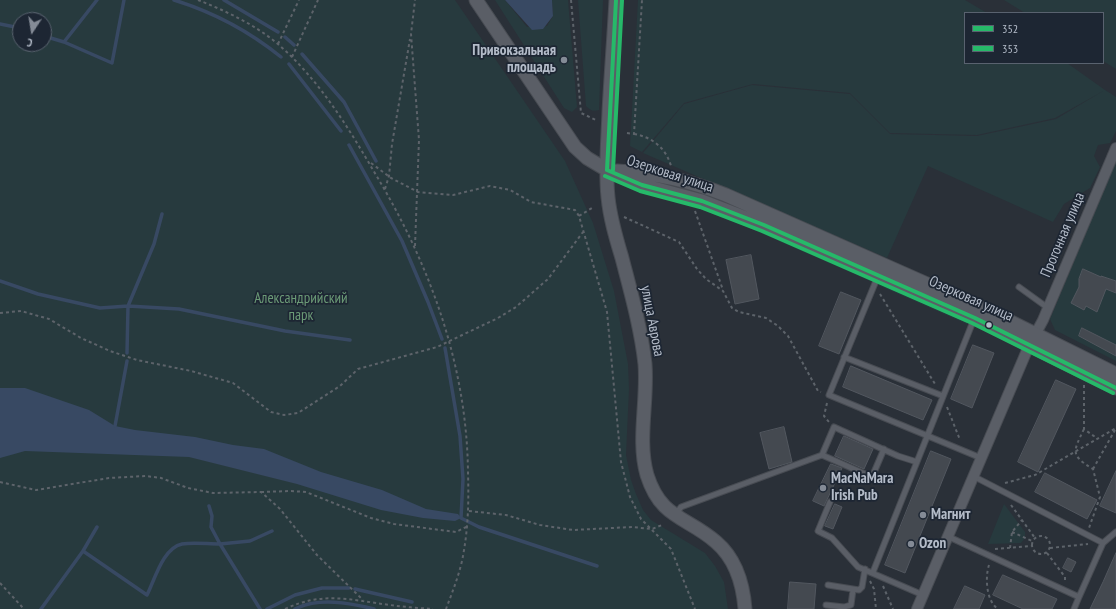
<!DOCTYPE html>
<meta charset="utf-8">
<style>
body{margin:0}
#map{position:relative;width:1116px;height:609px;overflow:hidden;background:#2a3038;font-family:"PT Sans Narrow",sans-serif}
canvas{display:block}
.legend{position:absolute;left:964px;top:12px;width:140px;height:52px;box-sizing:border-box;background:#1d2633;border:1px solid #59626f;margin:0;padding:5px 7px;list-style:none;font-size:12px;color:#b4bcc9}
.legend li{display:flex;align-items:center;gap:8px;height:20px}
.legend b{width:20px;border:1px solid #59626f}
.north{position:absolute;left:12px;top:12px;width:40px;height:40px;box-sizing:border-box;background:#1d2633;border:1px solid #59626f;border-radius:50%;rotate:192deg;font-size:11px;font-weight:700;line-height:16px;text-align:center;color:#b4bcc9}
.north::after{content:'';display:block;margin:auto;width:14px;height:18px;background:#848b96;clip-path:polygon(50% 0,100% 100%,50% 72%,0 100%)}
</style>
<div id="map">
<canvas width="1116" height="609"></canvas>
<ul class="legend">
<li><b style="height:5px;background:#26b969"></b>352</li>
<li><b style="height:5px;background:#26b969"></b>353</li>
</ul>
<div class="north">С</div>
</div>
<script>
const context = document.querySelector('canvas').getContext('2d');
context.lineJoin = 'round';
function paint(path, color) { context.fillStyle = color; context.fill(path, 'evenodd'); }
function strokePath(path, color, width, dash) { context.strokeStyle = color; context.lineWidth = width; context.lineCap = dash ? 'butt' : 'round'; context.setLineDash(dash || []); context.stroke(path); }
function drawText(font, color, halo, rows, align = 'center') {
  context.font = font + ' "PT Sans Narrow",sans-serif'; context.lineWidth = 3.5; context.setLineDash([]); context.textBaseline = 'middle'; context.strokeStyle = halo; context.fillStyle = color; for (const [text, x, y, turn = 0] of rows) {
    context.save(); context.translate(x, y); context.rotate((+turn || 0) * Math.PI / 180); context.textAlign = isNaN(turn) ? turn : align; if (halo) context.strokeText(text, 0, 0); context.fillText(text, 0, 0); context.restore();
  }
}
paint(new Path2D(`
 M 0,0 L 455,0 L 565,161 L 593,223 L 614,291 L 628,364 L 629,389 L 626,455 L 631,480 L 636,494 L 643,510 L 651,520 L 705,553 L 715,566 L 724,582 L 728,609 L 0,609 ZM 20,20 L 44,20 L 44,44 L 20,44 Z
 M 495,0 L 505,0 L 527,27 L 547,26 L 553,16 L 552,0 L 568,0 L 577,107 L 572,112 L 564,108 Z
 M 578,0 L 603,0 L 599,110 C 593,112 590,110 586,106 Z
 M 638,0 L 965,0 L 987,13 L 965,13 L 965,63 L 1067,63 L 1105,90 L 1055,118 L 977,135 L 890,133 L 850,93 L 753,84 L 684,103 L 642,152 L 630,146 Z
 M 1004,0 L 1116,0 L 1116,69 L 1103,61 L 1103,13 L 1025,13 Z
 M 752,85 L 850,94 L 890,134 L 977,136 L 1056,119 L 1105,90 L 1116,97 L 1116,131 L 1110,143 L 1098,145 L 1094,156 L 1100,167 L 1090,188 L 1064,204 L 1053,222 L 928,166 L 887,258 L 643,153 L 684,104 Z
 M 1116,160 L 1116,361 L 1055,330 L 1050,319 Z
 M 700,202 L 871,278 L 870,281 L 699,206 Z
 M 879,282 L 968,321 L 967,324 L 878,285 Z
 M 1004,504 L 1025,532 L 1025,538 L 1021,543 L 988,544 Z`), '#273a3e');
paint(new Path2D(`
 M 505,0 L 552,0 L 553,16 L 543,29 L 532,30 Z
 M 0,388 L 25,388 L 89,410 L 115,426 L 135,430 L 195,437 L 233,445 L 264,449 L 321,472 L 382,490 L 426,509 L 458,514 L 461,518 L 455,521 L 423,518 L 381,510 L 297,484 L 189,457 L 25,451 L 0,458 Z`), '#384963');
strokePath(new Path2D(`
 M 174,0 C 213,12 249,31 281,57
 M 224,0 L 278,32
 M 0,24 L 20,28
 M 44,36 L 64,42 L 112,63 L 124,0
 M 285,37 L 294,45
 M 64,42 L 97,0
 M 302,54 L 344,102 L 376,161
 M 289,64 L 341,131
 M 349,145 L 402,241 L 428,302 L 442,339
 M 0,281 L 38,294 L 100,308 L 128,306 L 179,309 L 285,331 L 350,340
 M 445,348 L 460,436 L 463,479 L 461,518 L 479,527 L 597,566
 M 127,353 L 128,306 L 154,244 L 162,214
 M 115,426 L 127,361
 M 209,506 L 212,516 L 211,527 L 220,544 L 250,541 L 272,531
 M 83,551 L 97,527
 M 355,589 L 412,602
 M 41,609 L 83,551 L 147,595 C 155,579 163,548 182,544 C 193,542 208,544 220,544 L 260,609
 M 267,609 L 295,595 L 322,588 L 349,588
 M 295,609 C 318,597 350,603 374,609`), '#384963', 3.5);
const building = new Path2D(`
 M 751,255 L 759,299 L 735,304 L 726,260 Z
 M 1083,269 L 1101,277 L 1101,276 L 1116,281 L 1116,293 L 1106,289 L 1097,312 L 1086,306 L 1084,310 L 1071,303 L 1079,287 L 1079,279 Z
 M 841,292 L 861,300 L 839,354 L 819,346 Z
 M 1082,328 L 1116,345 L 1116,356 L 1079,336 Z
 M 973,345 L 994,353 L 972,408 L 951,399 Z
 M 851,366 L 932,400 L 923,420 L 843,387 Z
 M 1056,380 L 1076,389 L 1038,472 L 1018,462 Z
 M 784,427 L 792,462 L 769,469 L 760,433 Z
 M 844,436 L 873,449 L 864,469 L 835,456 Z
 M 931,451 L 951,459 L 905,573 L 885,565 Z
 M 831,464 L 842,468 L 824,506 L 813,501 Z
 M 1116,471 L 1116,513 L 1100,506 Z
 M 1045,473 L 1097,500 L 1087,519 L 1035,492 Z
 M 835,504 L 842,507 L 833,529 L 825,526 Z
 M 1116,553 L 1116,609 L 1090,609 L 1103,582 Z
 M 1068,558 L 1076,562 L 1071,572 L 1063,568 Z
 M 1003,575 L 1057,599 L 1052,609 L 1023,609 L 993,595 Z
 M 790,582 L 816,584 L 814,609 L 788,609 Z
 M 965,586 L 985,595 L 979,609 L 954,609 Z`);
paint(building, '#444950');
strokePath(building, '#52575f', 1);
const service = new Path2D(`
 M 878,276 L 829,395 L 981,458
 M 1019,287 L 1048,308
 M 844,357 L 943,396
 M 822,455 L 872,477 L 884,449
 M 973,476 L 1103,543
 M 830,502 L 818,531 L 832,538 L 858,567 L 923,595
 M 676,514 L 681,507 L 822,455 L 834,427 L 898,456 L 917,462
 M 947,536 L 1079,597 L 1103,543 L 1116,532
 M 873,572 L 974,319
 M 828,585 L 859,590 L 862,587 L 865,569
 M 826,605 L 844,607 L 851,605 L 853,590
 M 1074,609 L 1079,597`);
const minor = new Path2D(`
 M 917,609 L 1028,348 L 1043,320 L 1116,148`);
const tertiary = new Path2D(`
 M 476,0 L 575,147 L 587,158 L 607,170 L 642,185 L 702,201 L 764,225 L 975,318 L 1116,388
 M 616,0 C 614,37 611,74 609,112 C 608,140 605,169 608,197 C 610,218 616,238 622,258 C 631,293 641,328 645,364 C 648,401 637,440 647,475 C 661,519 686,516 716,542 C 736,559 743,583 745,609
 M 617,171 C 655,173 691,181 726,195 L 997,315 L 1116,374`);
strokePath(service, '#484c53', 7);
strokePath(minor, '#484c53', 12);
strokePath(tertiary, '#484c53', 15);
strokePath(new Path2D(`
 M 198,0 C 226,11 256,25 279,45 C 318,79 347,125 373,170 C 429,262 467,364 468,473 C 469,503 468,532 462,561 C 458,578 452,593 446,609
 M 571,0 L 581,113 L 596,120
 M 278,44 L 299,0
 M 292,57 L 318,0
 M 627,133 L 634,134 L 642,0
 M 634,134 C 652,137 666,148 671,166
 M 371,163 L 391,178 L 418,192 L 453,195 L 490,186 L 510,190 L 531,202 L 575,210 L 579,216 L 607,312 L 621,462 L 630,497 L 641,519 L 671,549 L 695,609
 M 385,189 L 389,176 L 392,144 L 410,39
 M 695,211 L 723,290
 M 579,216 L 592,208
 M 624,217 L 679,242 L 697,269 L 706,279 L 723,291 L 732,308 L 739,312 L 766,318 L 778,326 L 788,336 L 818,391 L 821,392
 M 415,246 L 419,140 L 411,34 L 415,0
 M 880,294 L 935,384
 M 0,313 L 21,311 L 49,319 L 81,338 L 110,351 L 137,360 L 191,371 L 233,383 L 271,412 L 284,415 L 298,413 L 340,386 L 358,369 L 437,347 L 498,318 L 516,307 L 548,279 L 583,232
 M 1084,385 L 1084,429 L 1098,439
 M 827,403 L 824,416 L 829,422
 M 947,407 L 960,440
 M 1084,429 C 1073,452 1070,455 1093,469 L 1100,497 L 1089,528
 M 1093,469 L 1115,430
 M 0,482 L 36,490 L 109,478 L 146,476 L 161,478 L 188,488 L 213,493 L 261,492 L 280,509 L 317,555 L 363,600
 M 1005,483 L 1035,475 L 1116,428
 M 261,492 L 291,491 L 306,492 L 371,518 L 394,524 L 456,532 L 468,526
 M 1011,505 L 1035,538
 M 469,511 L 506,515 L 540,525 L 573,530 L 632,527 L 652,529 L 662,525
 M 1012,532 L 1032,541
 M1032 545a9 9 0 1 1 18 0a9 9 0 1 1-18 0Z
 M 1010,548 L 1012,532 L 1022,520
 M 1050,548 L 1088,544
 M 995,549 L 1031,546
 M 1047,553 L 1065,577 L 1065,583
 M 989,565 C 985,577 986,601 998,609
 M 870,581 L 874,589 L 876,609
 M 0,583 L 24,609
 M 883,586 L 893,609
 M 285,609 C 323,591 351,600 390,605 C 404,607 419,608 433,609`), '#5d636a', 2, [3, 3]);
strokePath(service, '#5a5e66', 5);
strokePath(minor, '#5a5e66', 10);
strokePath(tertiary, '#5a5e66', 13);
strokePath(new Path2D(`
 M 607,170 L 642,185 L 702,201 L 764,225 L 975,318 L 1116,388
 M 607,170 L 616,0`), '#26b969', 4);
strokePath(new Path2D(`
 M 613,170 L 622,0
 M 605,176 L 640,191 L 700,207 L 762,231 L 972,323 L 1113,393`), '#26b969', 4);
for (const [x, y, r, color] of [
 [564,60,4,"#848b96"],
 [989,325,3.5,"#b4bcc9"],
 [823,488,4,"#848b96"],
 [923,515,4,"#848b96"],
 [911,544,4,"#848b96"]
]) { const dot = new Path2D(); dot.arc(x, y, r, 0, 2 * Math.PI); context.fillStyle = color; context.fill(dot); strokePath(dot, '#1d2633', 1.5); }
drawText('bold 15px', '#b4bcc9', '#1d2633', [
 ["Привокзальная",556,51,"right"],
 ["площадь",556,68,"right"],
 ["MacNaMara",831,479],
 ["Irish Pub",831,496],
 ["Магнит",931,515],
 ["Ozon",919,544]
], 'left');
drawText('15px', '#b4bcc9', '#1d2633', [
 ["Озерковая улица",670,174,18],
 ["Прогонная улица",1063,235,-67],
 ["Озерковая улица",971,299,24],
 ["улица Аврова",652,321,79]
]);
drawText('15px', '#6b9a76', '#1d2633', [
 ["Александрийский",301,299],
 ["парк",301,316]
]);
</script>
